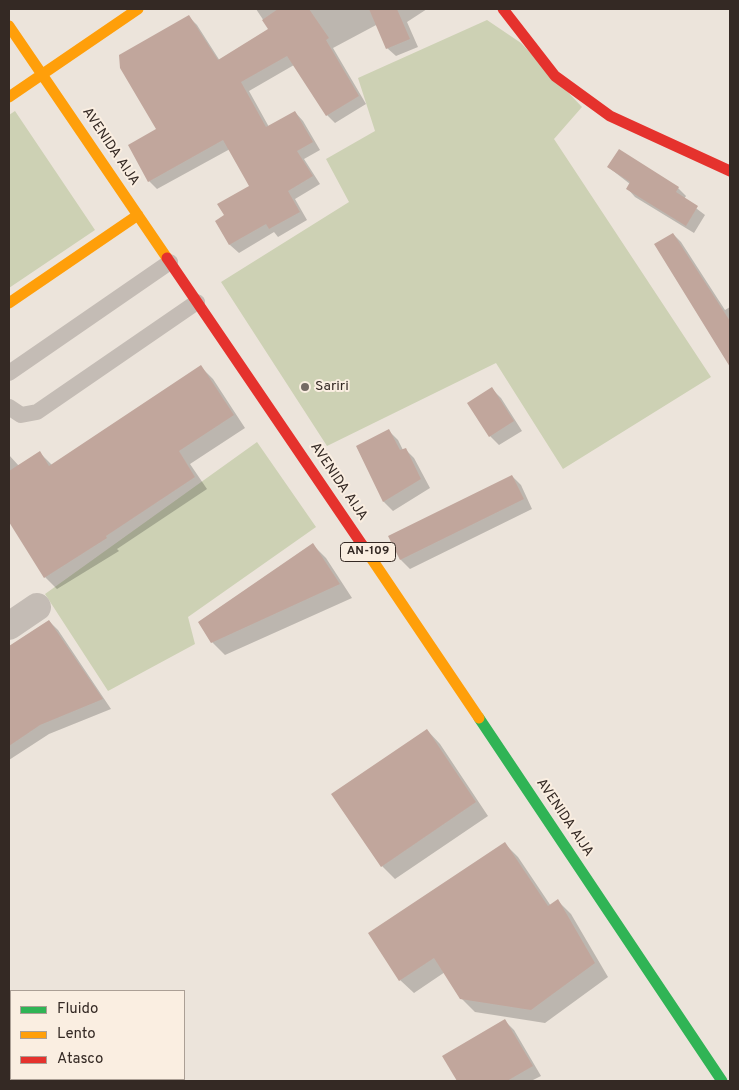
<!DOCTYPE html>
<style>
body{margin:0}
#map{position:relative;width:739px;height:1090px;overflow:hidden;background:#ece4db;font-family:Overpass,sans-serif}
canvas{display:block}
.frame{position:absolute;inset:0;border:10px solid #342924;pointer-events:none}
.legend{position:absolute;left:10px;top:990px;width:175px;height:90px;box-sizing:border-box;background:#faeee1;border:1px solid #ab9f95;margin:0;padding:6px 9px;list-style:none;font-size:15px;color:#342924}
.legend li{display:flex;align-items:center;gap:10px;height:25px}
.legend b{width:25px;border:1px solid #ab9f95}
</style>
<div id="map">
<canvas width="739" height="1090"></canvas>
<div class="frame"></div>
<ul class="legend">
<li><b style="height:6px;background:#30b455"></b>Fluido</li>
<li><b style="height:6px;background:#ff9f0a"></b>Lento</li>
<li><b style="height:6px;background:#e5322d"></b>Atasco</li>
</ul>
</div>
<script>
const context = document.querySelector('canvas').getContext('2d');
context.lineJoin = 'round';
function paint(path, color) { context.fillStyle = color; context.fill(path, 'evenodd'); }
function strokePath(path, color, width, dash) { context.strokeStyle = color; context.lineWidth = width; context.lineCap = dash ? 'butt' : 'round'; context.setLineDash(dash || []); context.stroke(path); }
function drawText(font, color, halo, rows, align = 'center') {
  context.font = font + ' Overpass,sans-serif'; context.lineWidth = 4; context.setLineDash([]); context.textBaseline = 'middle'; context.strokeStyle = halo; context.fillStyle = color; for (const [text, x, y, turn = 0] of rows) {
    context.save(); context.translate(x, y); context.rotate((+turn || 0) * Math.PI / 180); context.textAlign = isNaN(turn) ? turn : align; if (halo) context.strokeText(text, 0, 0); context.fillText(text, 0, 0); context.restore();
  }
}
paint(new Path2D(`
 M 487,20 L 521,43 L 582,107 L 554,139 L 711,377 L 563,469 L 496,363 L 327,446 L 221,282 L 349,202 L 326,159 L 375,131 L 358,78 Z
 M 15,111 L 95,230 L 9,288 L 9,115 Z
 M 257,442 L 316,527 L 188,617 L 195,644 L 108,691 L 45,594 Z`), '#cdd1b4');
paint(new Path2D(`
 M 256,9 L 427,9 L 407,22 L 418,47 L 396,56 L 387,48 L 378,24 L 333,48 L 366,104 L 335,123 L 327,115 L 294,65 L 249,91 L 269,127 L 295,112 L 303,121 L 320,150 L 304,159 L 320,184 L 295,199 L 307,220 L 278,237 L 274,232 L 239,253 L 230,245 L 216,222 L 226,216 L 250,186 L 230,149 L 157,189 L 149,181 L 158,130 L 189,17 L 197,25 L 220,61 L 270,30 Z
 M 608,167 L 678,188 L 686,196 L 684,199 L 705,215 L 694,233 L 635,197 L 627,188 L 630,184 Z
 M 673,234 L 681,242 L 725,310 L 730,307 L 730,360 L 723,353 Z
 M 201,367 L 213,379 L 245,428 L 190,464 L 207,489 L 117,549 L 119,551 L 57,589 L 45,577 L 9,519 L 9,455 L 19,466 L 40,453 L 52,465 Z
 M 492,389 L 501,398 L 522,431 L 499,445 L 490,436 Z
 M 389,431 L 398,440 L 403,450 L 405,449 L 414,458 L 430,488 L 393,511 L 384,502 L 357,447 Z
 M 512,476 L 521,485 L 532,509 L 410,569 L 401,560 L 390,536 Z
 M 313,545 L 326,558 L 352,598 L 225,655 L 212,642 Z
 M 49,621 L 58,630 L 111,709 L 49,734 L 9,760 L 9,647 Z
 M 427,730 L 440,744 L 488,816 L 395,879 L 382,866 Z
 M 505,844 L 518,857 L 551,906 L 558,901 L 571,914 L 608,977 L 545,1023 L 475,1012 L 461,998 L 445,972 L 414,993 L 400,980 Z
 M 505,1021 L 514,1030 L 541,1076 L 531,1081 L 459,1081 L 444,1057 Z`), '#0003');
paint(new Path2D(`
 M 278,9 L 309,9 L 329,38 L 326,40 L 359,96 L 326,116 L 287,56 L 241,82 L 266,127 L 295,111 L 313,142 L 297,151 L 313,176 L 288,191 L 300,212 L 269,229 L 266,224 L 229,245 L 215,221 L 224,215 L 217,204 L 249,186 L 223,140 L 148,182 L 128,145 L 156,129 L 120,68 L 119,55 L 189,15 L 218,60 L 268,29 L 262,20 Z
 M 369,9 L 397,9 L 410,39 L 386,49 Z
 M 619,149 L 679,187 L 676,192 L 698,206 L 686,226 L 626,189 L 630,182 L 607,167 Z
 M 673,233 L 730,321 L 730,367 L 654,244 Z
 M 201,365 L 234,415 L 179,451 L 195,477 L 106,536 L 107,538 L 44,578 L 9,522 L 9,471 L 40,451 L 49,466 Z
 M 492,387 L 514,421 L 489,437 L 467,403 Z
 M 389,429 L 400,450 L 406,448 L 421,479 L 383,502 L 356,446 Z
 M 512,475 L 524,499 L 400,560 L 388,536 Z
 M 313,543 L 340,584 L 211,643 L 198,622 Z
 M 49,620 L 103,699 L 40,725 L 9,746 L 9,646 Z
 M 427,729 L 476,802 L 381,867 L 331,794 Z
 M 505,842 L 548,906 L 558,899 L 595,963 L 531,1010 L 460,999 L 434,958 L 399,981 L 368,933 Z
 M 505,1019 L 533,1066 L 507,1081 L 457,1081 L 442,1056 Z`), '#c1a69c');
strokePath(new Path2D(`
 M 9,373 L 170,262
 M 9,407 L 21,415 L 37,412 L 197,302`), '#c4bcb5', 16);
strokePath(new Path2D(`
 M 9,626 L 37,607`), '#c4bcb5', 28);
strokePath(new Path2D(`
 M 479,718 L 722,1081`), '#30b455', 11);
strokePath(new Path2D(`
 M 9,26 L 167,258
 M 9,97 L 138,9
 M 9,303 L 138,215
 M 363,546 L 479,718`), '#ff9f0a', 11);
strokePath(new Path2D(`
 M 503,9 L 555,76 L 610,116 L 730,171
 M 167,258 L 363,546`), '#e5322d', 11);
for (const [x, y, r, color] of [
 [305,387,5,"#746a64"]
]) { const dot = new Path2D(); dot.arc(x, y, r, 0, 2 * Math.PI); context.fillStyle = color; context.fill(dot); strokePath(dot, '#faeee1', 2); }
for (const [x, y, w] of [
 [368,552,55]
]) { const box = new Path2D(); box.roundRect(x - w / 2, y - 9.5, w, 19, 4); context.fillStyle = '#faeee1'; context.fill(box); strokePath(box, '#342924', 1); }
drawText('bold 12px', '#342924', null, [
 ["AN-109",368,552]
]);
drawText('14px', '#342924', '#faeee1', [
 ["AVENIDA AIJA",110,147,56],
 ["AVENIDA AIJA",338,482,56],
 ["AVENIDA AIJA",564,818,56]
]);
drawText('14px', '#342924', '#faeee1', [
 ["Sariri",315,387]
], 'left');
</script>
